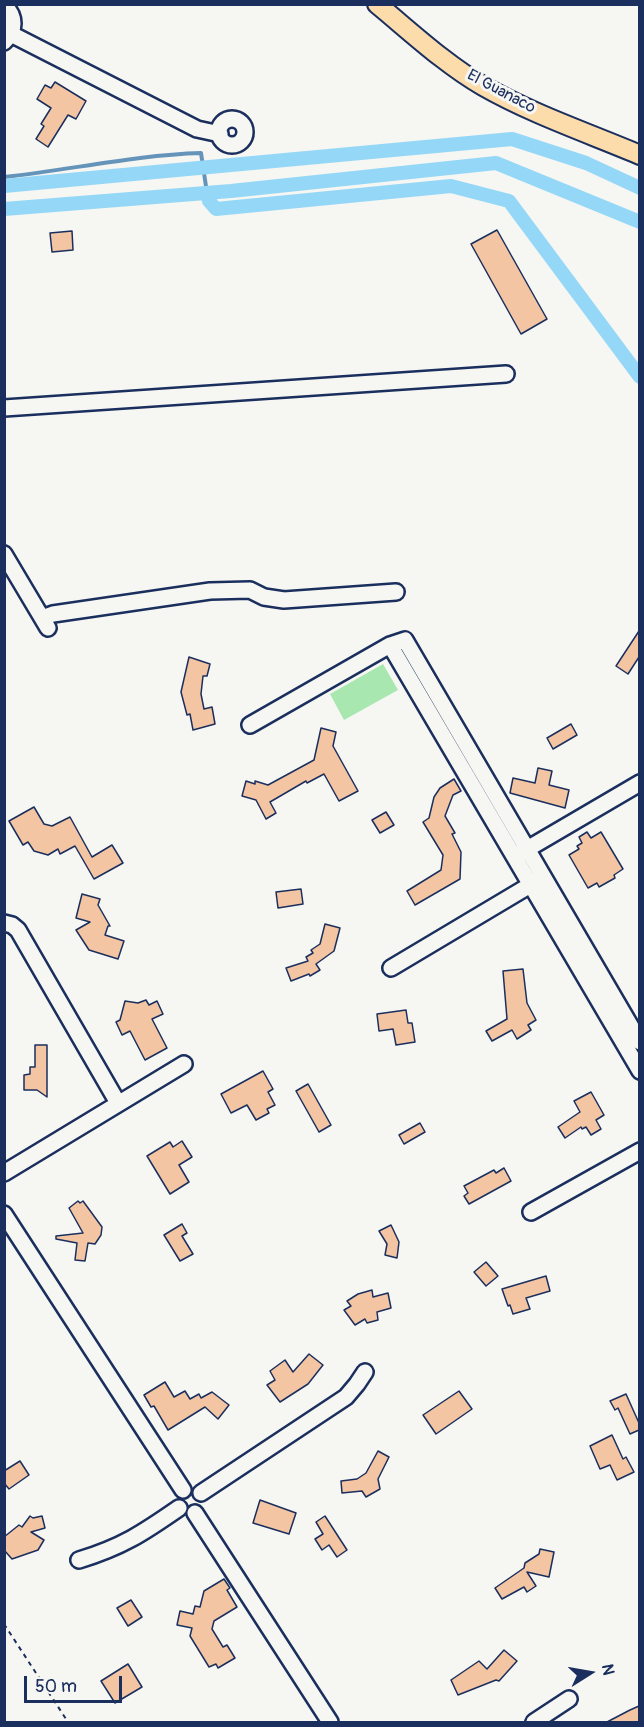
<!DOCTYPE html>
<style>
body{margin:0}
#map{position:relative;width:644px;height:1727px;overflow:hidden;background:#f6f6f2;font-family:Pangolin,sans-serif}
canvas{display:block}
.frame{position:absolute;inset:0;border:6px solid #1b2f5e;pointer-events:none}
.north{position:absolute;left:560px;top:1643px;width:60px;height:60px;-webkit-text-stroke:4px #f6f6f2;paint-order:stroke;rotate:79deg;font-size:16px;font-weight:700;line-height:24px;text-align:center;color:#1b2f5e}
.north::after{content:'';display:block;margin:auto;width:21px;height:27px;background:#1b2f5e;clip-path:polygon(50% 0,100% 100%,50% 72%,0 100%)}
.scale{position:absolute;left:24px;top:1676px;width:98px;height:27px;box-sizing:border-box;border:3px solid #1b2f5e;border-top:0;padding-left:8px;font-size:18px;line-height:21px;white-space:nowrap;color:#1b2f5e;-webkit-text-stroke:4px #f6f6f2;paint-order:stroke}
</style>
<div id="map">
<canvas width="644" height="1727"></canvas>
<div class="frame"></div>
<div class="north">N</div>
<div class="scale">50 m</div>
</div>
<script>
const context = document.querySelector('canvas').getContext('2d');
context.lineJoin = 'round';
function paint(path, color) { context.fillStyle = color; context.fill(path, 'evenodd'); }
function strokePath(path, color, width, dash) { context.strokeStyle = color; context.lineWidth = width; context.lineCap = dash ? 'butt' : 'round'; context.setLineDash(dash || []); context.stroke(path); }
function drawText(font, color, halo, rows, align = 'center') {
  context.font = font + ' Pangolin,sans-serif'; context.lineWidth = 6; context.setLineDash([]); context.textBaseline = 'middle'; context.strokeStyle = halo; context.fillStyle = color; for (const [text, x, y, turn = 0] of rows) {
    context.save(); context.translate(x, y); context.rotate((+turn || 0) * Math.PI / 180); context.textAlign = isNaN(turn) ? turn : align; if (halo) context.strokeText(text, 0, 0); context.fillText(text, 0, 0); context.restore();
  }
}
paint(new Path2D(`
 M 383,664 L 398,690 L 344,720 L 330,694 Z`), '#a8e7af');
strokePath(new Path2D(`
 M 4,177 C 70,170 135,155 201,153 L 207,193`), '#6494b9', 4);
strokePath(new Path2D(`
 M 4,186 L 512,139 L 586,163 L 640,188
 M 207,193 L 209,201 L 216,209 L 451,186 L 509,201 L 640,377
 M 4,209 L 231,191 L 496,163 L 640,222`), '#94d7f6', 14);
const building = new Path2D(`
 M 55,82 L 86,101 L 76,119 L 68,115 L 48,147 L 36,139 L 44,126 L 41,124 L 51,108 L 37,99 L 45,85 L 51,88 Z
 M 497,230 L 547,319 L 521,334 L 471,244 Z
 M 72,231 L 73,250 L 52,252 L 50,233 Z
 M 639,631 L 639,657 L 628,674 L 616,666 Z
 M 189,657 L 210,664 L 207,676 L 203,676 L 201,694 L 204,709 L 212,707 L 215,724 L 193,730 L 190,714 L 187,715 L 181,692 Z
 M 571,724 L 577,735 L 553,749 L 547,738 Z
 M 321,728 L 336,732 L 333,746 L 358,791 L 339,801 L 324,774 L 307,783 L 306,781 L 270,802 L 276,813 L 266,819 L 256,800 L 242,796 L 246,781 L 255,784 L 255,781 L 268,785 L 314,760 Z
 M 538,768 L 552,771 L 549,785 L 569,790 L 565,808 L 510,793 L 513,778 L 535,783 Z
 M 454,779 L 461,791 L 453,795 L 445,816 L 455,833 L 452,834 L 461,852 L 460,879 L 415,905 L 407,891 L 441,870 L 443,855 L 423,822 L 429,818 L 434,797 L 440,788 Z
 M 34,807 L 44,824 L 52,826 L 70,817 L 92,857 L 112,845 L 123,863 L 94,879 L 75,846 L 60,854 L 58,849 L 48,855 L 34,851 L 28,842 L 23,845 L 9,821 Z
 M 386,812 L 394,825 L 380,833 L 372,820 Z
 M 587,832 L 591,838 L 601,832 L 623,869 L 614,875 L 615,878 L 599,887 L 597,883 L 588,888 L 569,855 L 579,849 L 577,846 L 582,843 L 579,837 Z
 M 301,889 L 303,904 L 278,908 L 276,892 Z
 M 82,894 L 100,899 L 98,905 L 110,926 L 108,926 L 105,935 L 124,941 L 118,959 L 89,950 L 76,930 L 90,922 L 76,918 Z
 M 325,924 L 340,928 L 334,951 L 316,964 L 320,970 L 310,976 L 309,974 L 291,981 L 286,968 L 308,961 L 306,957 L 313,953 L 311,950 L 320,944 Z
 M 523,969 L 527,1003 L 536,1020 L 528,1025 L 531,1030 L 517,1039 L 512,1030 L 492,1041 L 486,1031 L 507,1019 L 503,971 Z
 M 146,1000 L 149,1005 L 157,1001 L 163,1014 L 152,1019 L 167,1048 L 145,1060 L 130,1031 L 122,1035 L 116,1022 L 120,1020 L 125,1001 L 138,1003 Z
 M 406,1010 L 408,1023 L 412,1023 L 415,1042 L 396,1045 L 393,1029 L 379,1031 L 377,1014 Z
 M 35,1045 L 47,1045 L 47,1097 L 37,1090 L 24,1090 L 24,1075 L 30,1074 L 30,1067 L 35,1067 Z
 M 263,1071 L 273,1089 L 268,1092 L 275,1105 L 267,1109 L 269,1113 L 256,1120 L 247,1105 L 231,1113 L 221,1094 Z
 M 308,1084 L 331,1125 L 319,1132 L 296,1091 Z
 M 591,1092 L 604,1115 L 596,1120 L 601,1129 L 591,1135 L 586,1127 L 582,1129 L 581,1127 L 565,1138 L 558,1127 L 580,1112 L 574,1101 Z
 M 420,1123 L 425,1132 L 404,1144 L 399,1135 Z
 M 182,1141 L 192,1157 L 179,1165 L 189,1182 L 170,1194 L 147,1156 L 170,1142 L 173,1147 Z
 M 504,1168 L 511,1181 L 469,1204 L 464,1196 L 468,1193 L 464,1186 L 494,1170 L 496,1173 Z
 M 78,1201 L 80,1203 L 83,1201 L 102,1227 L 101,1235 L 95,1244 L 88,1243 L 85,1261 L 75,1260 L 77,1243 L 56,1239 L 56,1236 L 83,1233 L 69,1208 Z
 M 182,1224 L 187,1233 L 182,1236 L 193,1254 L 180,1261 L 164,1235 Z
 M 391,1225 L 399,1242 L 397,1258 L 385,1255 L 387,1244 L 379,1231 Z
 M 486,1262 L 498,1276 L 486,1286 L 474,1272 Z
 M 546,1276 L 550,1291 L 526,1298 L 530,1309 L 513,1314 L 510,1305 L 508,1306 L 502,1289 Z
 M 372,1290 L 373,1297 L 388,1293 L 391,1308 L 377,1312 L 378,1320 L 367,1323 L 365,1319 L 355,1325 L 344,1310 L 351,1306 L 347,1301 L 358,1294 Z
 M 309,1354 L 323,1365 L 308,1384 L 280,1402 L 267,1385 L 275,1380 L 270,1371 L 285,1360 L 293,1372 Z
 M 165,1382 L 174,1397 L 185,1391 L 190,1399 L 199,1394 L 201,1398 L 212,1392 L 229,1405 L 218,1419 L 205,1407 L 168,1430 L 154,1406 L 151,1407 L 144,1395 Z
 M 459,1391 L 472,1409 L 436,1434 L 423,1415 Z
 M 626,1394 L 639,1423 L 639,1430 L 630,1434 L 618,1408 L 615,1410 L 610,1401 Z
 M 612,1435 L 623,1459 L 626,1457 L 634,1472 L 617,1480 L 610,1465 L 600,1469 L 590,1446 Z
 M 378,1451 L 389,1457 L 378,1479 L 380,1489 L 366,1497 L 362,1491 L 342,1493 L 341,1481 L 357,1479 L 366,1473 Z
 M 20,1461 L 29,1475 L 9,1489 L 4,1483 L 4,1471 Z
 M 260,1500 L 296,1513 L 289,1534 L 253,1523 Z
 M 30,1516 L 33,1518 L 42,1516 L 45,1528 L 31,1532 L 44,1540 L 38,1550 L 12,1559 L 4,1550 L 4,1537 L 19,1525 L 22,1527 Z
 M 325,1516 L 347,1550 L 337,1557 L 329,1545 L 322,1550 L 315,1539 L 323,1534 L 316,1522 Z
 M 540,1549 L 554,1552 L 549,1577 L 527,1572 L 536,1586 L 527,1592 L 524,1587 L 502,1599 L 495,1588 L 524,1568 L 525,1563 L 539,1554 Z
 M 224,1579 L 230,1588 L 227,1590 L 237,1607 L 214,1621 L 212,1629 L 223,1647 L 227,1645 L 235,1658 L 218,1668 L 216,1664 L 209,1667 L 190,1636 L 192,1628 L 177,1625 L 180,1611 L 193,1614 L 195,1606 L 200,1607 L 204,1591 Z
 M 131,1600 L 142,1617 L 128,1626 L 117,1608 Z
 M 504,1650 L 517,1661 L 499,1681 L 496,1680 L 458,1695 L 451,1680 L 479,1661 L 487,1669 Z
 M 128,1664 L 142,1687 L 115,1703 L 101,1681 Z
 M 639,1706 L 639,1722 L 607,1722 L 630,1710 Z`);
paint(building, '#f3c5a2');
strokePath(building, '#1b2f5e', 1.5);
const minor = new Path2D(`
 M 4,5 C 16,16 16,31 4,42
 M 11,34 L 197,129 L 220,134
 M219 132a13 13 0 1 1 26 0a13 13 0 1 1-26 0Z
 M 4,408 L 506,374
 M 4,554 L 48,628
 M 42,618 L 53,614 L 210,591 L 250,590 L 264,597 L 284,600 L 396,592
 M 390,645 L 640,1071
 M 250,725 L 390,645 L 405,640 L 640,1042
 M 517,855 L 640,783
 M 4,923 L 12,925 L 18,930 L 118,1103
 M 391,968 L 537,881
 M 4,1173 L 184,1064
 M 531,1212 L 640,1151
 M 4,1214 L 183,1490
 M 201,1493 L 346,1397 L 357,1384 L 365,1372
 M 195,1513 L 330,1722
 M 79,1560 C 122,1547 143,1533 179,1508
 M 534,1722 L 569,1699`);
const major = new Path2D(`
 M 377,4 C 411,32 445,64 483,86 C 532,114 588,133 640,155`);
strokePath(minor, '#1b2f5e', 20);
strokePath(major, '#1b2f5e', 22);
strokePath(new Path2D(`
 M 4,1624 L 68,1722`), '#1b2f5e', 2, [4.5, 4.5]);
strokePath(minor, '#f6f6f2', 15);
strokePath(major, '#fddcac', 18);
drawText('16px', '#1b2f5e', '#f6f6f2', [
 ["El Guanaco",501,92,28]
]);
</script>
